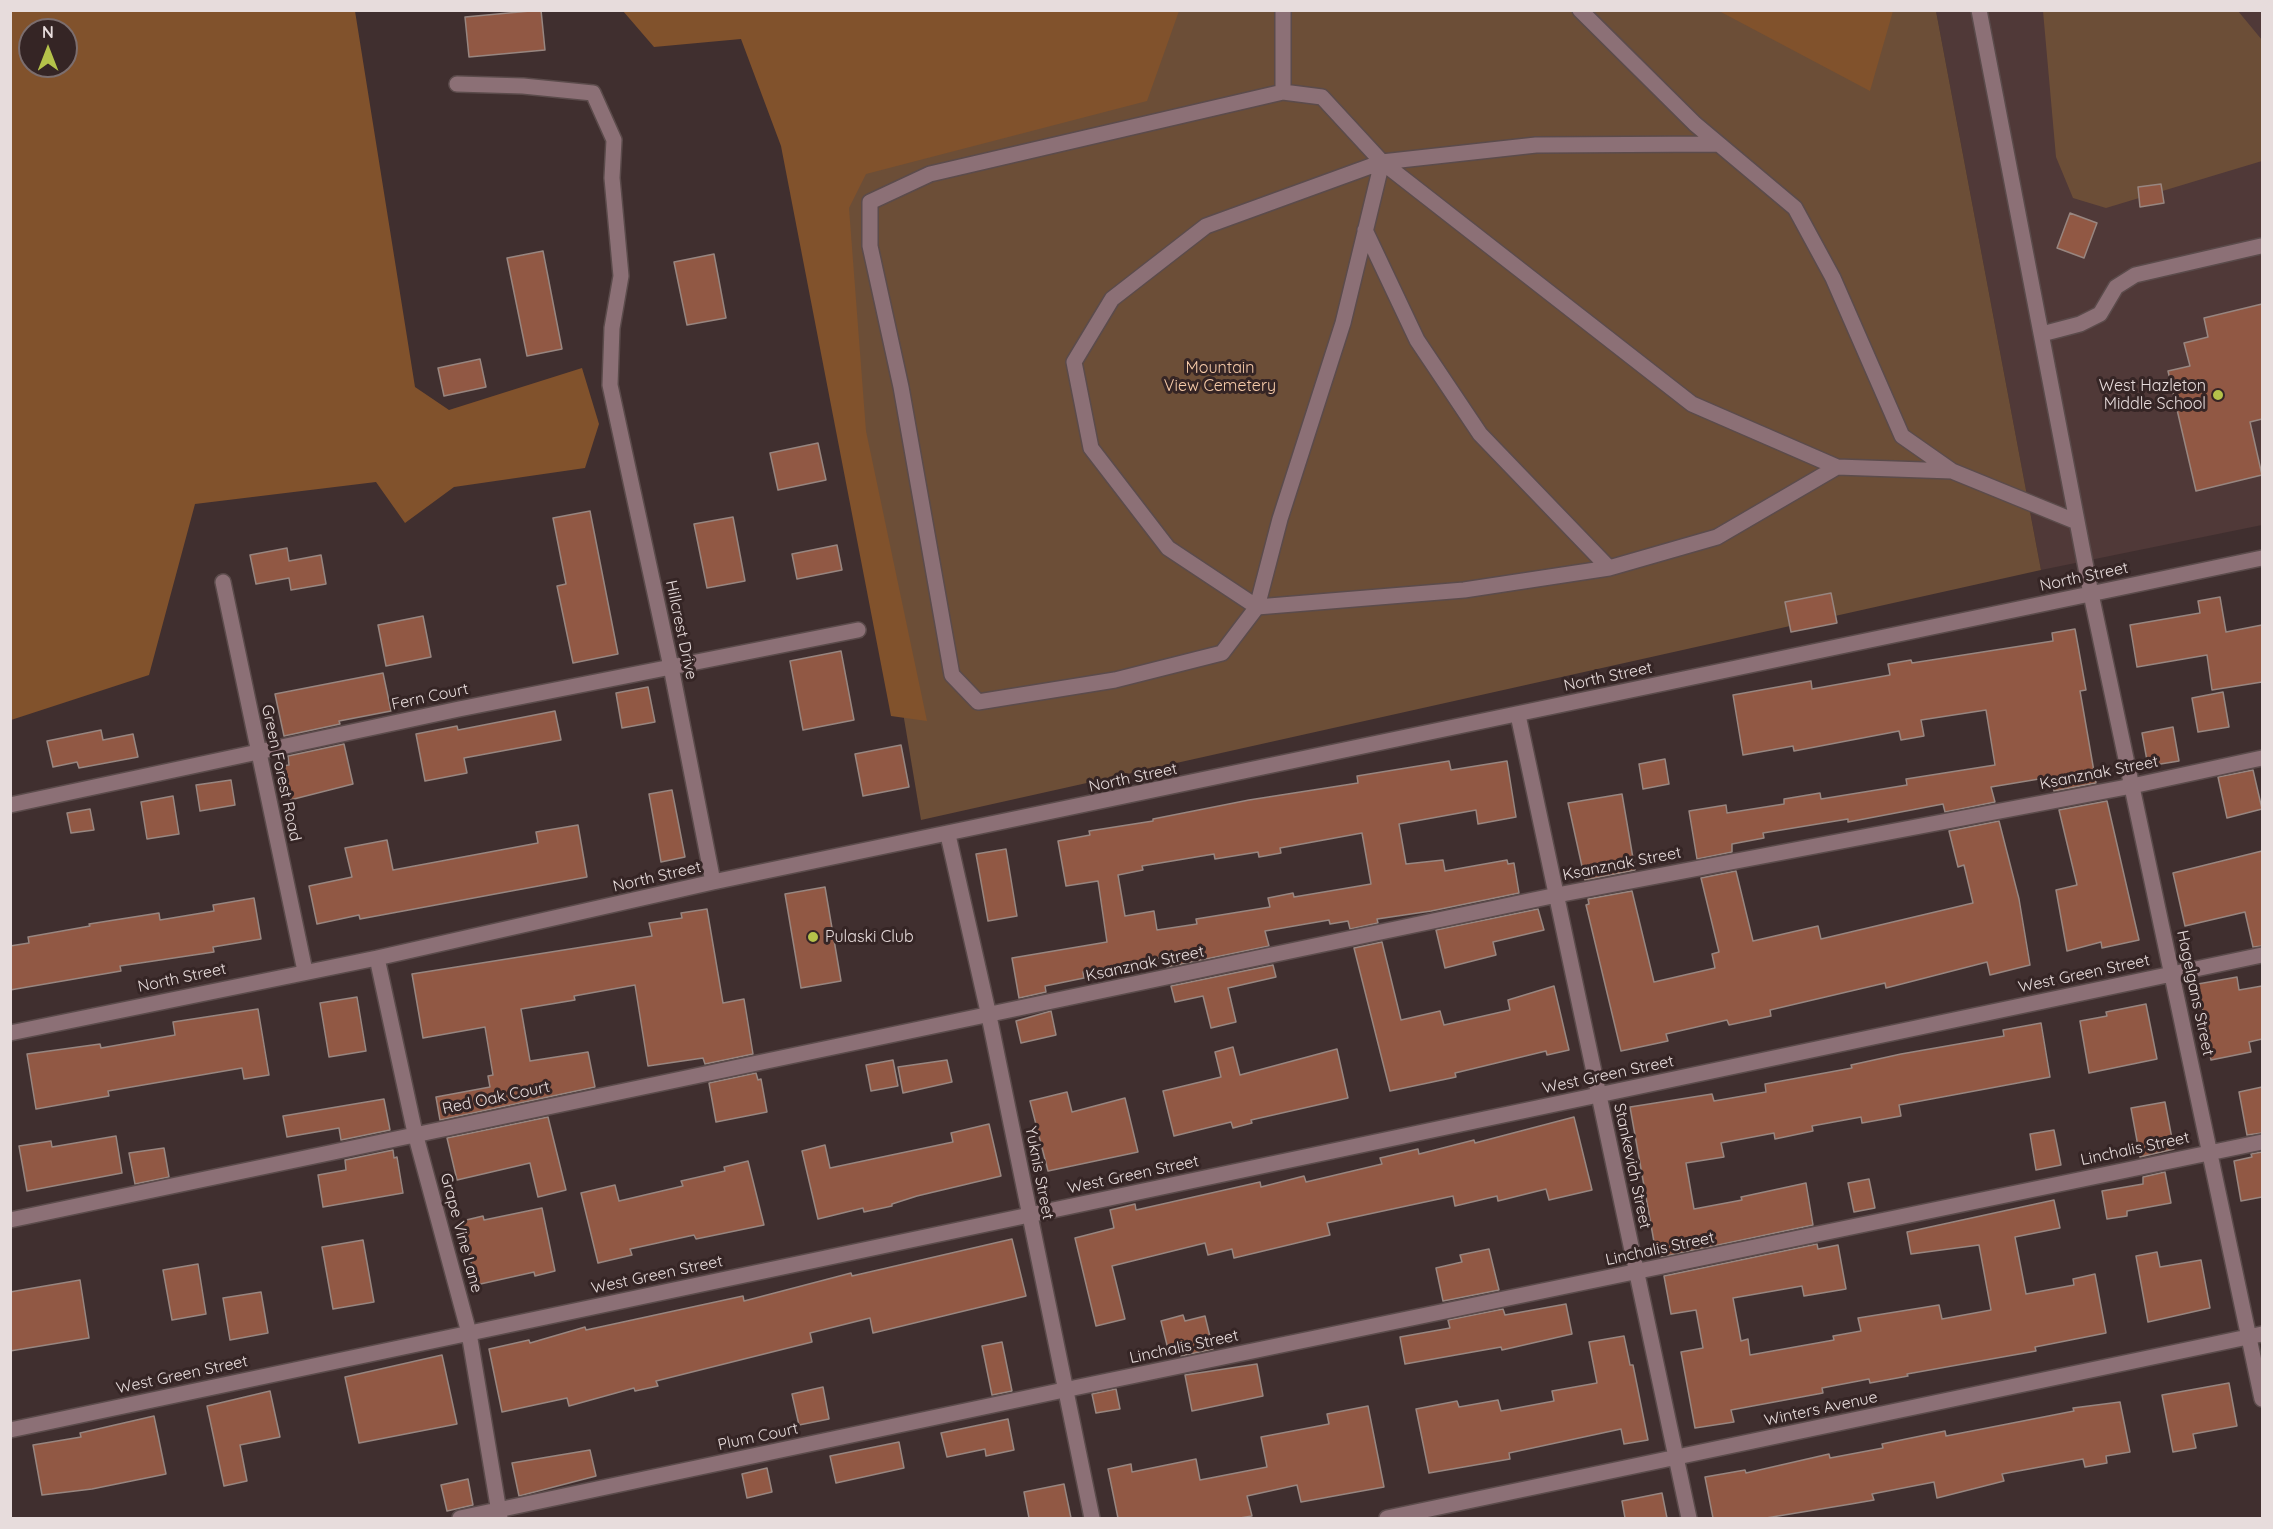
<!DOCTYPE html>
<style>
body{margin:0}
#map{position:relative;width:2273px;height:1529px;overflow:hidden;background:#402f2f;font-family:Quicksand,sans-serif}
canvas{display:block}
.frame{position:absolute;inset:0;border:12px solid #e7dcdc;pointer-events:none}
.north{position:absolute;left:18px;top:18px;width:60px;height:60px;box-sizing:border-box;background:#352525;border:2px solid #7c6e6e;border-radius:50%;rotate:0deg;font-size:16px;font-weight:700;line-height:24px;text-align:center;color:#e7dcdc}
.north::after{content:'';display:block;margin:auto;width:21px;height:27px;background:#b4c24a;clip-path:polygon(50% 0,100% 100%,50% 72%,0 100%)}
</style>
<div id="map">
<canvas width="2273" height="1529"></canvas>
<div class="frame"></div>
<div class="north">N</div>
</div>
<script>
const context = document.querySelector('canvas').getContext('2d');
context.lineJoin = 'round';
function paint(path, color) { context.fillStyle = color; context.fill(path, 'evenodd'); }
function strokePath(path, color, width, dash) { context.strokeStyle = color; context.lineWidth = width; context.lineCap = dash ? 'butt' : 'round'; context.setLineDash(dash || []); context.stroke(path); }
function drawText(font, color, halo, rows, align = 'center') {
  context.font = font + ' Quicksand,sans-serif'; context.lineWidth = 6; context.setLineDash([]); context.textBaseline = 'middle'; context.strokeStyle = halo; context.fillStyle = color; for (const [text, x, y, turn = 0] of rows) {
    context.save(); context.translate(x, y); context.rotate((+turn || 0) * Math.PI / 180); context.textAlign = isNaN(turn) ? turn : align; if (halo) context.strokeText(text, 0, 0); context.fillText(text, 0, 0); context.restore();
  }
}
paint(new Path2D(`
 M 1936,11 L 2262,11 L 2262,525 L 2041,570 Z`), '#503938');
paint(new Path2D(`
 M 792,11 L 1936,11 L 2041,570 L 921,820 L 808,145 Z
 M 2043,11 L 2238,11 L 2262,40 L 2262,161 L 2106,208 L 2073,198 L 2056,157 Z`), '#6c4e37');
paint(new Path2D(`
 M 10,11 L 355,11 L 415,387 L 449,410 L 582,368 L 599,424 L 585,468 L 454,487 L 405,523 L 376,482 L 195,504 L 149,675 L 11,720 ZM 30,30 L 66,30 L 66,66 L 30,66 Z
 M 623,11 L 1179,11 L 1147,101 L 866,174 L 849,208 L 866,431 L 927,721 L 891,716 L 781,146 L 741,39 L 654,47 Z
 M 1719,11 L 1893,10 L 1893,11 L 1870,91 Z`), '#81522c');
const building = new Path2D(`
 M 541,10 L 545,50 L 469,57 L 465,17 Z
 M 2161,184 L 2164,203 L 2140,207 L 2138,187 Z
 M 2070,213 L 2097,223 L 2084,258 L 2057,248 Z
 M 543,251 L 562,349 L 527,356 L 507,258 Z
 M 714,254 L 726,318 L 687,325 L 674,262 Z
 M 2262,304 L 2262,419 L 2250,422 L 2262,475 L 2196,491 L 2168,371 L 2190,366 L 2184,343 L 2208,337 L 2204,318 Z
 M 480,359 L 486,387 L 444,396 L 438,368 Z
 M 818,443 L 826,480 L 778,490 L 770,453 Z
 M 590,511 L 618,654 L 573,663 L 557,586 L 566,584 L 553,518 Z
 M 733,517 L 745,581 L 707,588 L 694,524 Z
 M 837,545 L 842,570 L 797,579 L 792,554 Z
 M 287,548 L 289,561 L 321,555 L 326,584 L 291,590 L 289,578 L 256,584 L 250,555 Z
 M 1831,593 L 1837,623 L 1791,632 L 1785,602 Z
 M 2220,597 L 2226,632 L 2262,625 L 2262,682 L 2212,690 L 2207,655 L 2137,667 L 2130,625 L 2200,613 L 2198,601 Z
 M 423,616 L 431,657 L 386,666 L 378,625 Z
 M 2075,629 L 2086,690 L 2080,691 L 2096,783 L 2054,791 L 2051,777 L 1991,787 L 1995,802 L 1945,812 L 1943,804 L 1848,822 L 1848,819 L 1763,833 L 1764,838 L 1732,844 L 1732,852 L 1697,859 L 1689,811 L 1726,805 L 1727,813 L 1784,804 L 1784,799 L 1820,793 L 1821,799 L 1907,785 L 1906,779 L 1995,765 L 1986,710 L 1921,720 L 1924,736 L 1901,740 L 1899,731 L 1794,751 L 1793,746 L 1743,755 L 1733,695 L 1811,681 L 1812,689 L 1890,675 L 1888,664 L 1911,660 L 1912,663 L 2053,641 L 2052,633 Z
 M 841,651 L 854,720 L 803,730 L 790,661 Z
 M 383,673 L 391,711 L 339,721 L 340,724 L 284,736 L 275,694 Z
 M 648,687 L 655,722 L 622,728 L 616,693 Z
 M 2223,692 L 2229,727 L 2198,732 L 2192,698 Z
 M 555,711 L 561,740 L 464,758 L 467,773 L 425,781 L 416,734 L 457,726 L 458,730 Z
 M 2173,727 L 2179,761 L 2148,766 L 2142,733 Z
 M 101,730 L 103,740 L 133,734 L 138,757 L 79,768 L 77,762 L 53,767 L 47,741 Z
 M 344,744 L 353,784 L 290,800 L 283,766 L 289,765 L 288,756 Z
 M 901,745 L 909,787 L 863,796 L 855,754 Z
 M 1665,759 L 1669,784 L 1643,789 L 1639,764 Z
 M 1449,761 L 1451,770 L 1507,761 L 1516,817 L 1478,824 L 1476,810 L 1399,824 L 1406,864 L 1443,860 L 1445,871 L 1507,860 L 1508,864 L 1514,863 L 1519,893 L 1431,911 L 1377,919 L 1378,923 L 1350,929 L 1348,921 L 1330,924 L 1329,920 L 1265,931 L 1269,946 L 1167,967 L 1164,957 L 1083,972 L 1084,978 L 1045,986 L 1046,992 L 1019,998 L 1012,958 L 1107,942 L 1098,881 L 1066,886 L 1058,841 L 1090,835 L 1089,831 L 1153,821 L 1153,819 L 1249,800 L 1358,783 L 1357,776 ZM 1362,833 L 1371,884 L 1294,897 L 1293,893 L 1268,898 L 1270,907 L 1196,919 L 1197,924 L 1157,930 L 1154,911 L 1125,916 L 1118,875 L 1143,870 L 1142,866 L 1214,854 L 1215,859 L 1258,852 L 1259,857 L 1281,853 L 1280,848 Z
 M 2253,770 L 2262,809 L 2227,818 L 2218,777 Z
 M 231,780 L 235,805 L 200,811 L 196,785 Z
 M 672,790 L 685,857 L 661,862 L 649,794 Z
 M 1622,794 L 1635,870 L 1585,880 L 1568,803 Z
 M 173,796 L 179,834 L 147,839 L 141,802 Z
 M 2107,801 L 2139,940 L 2102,948 L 2101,942 L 2067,951 L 2056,890 L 2077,885 L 2059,810 Z
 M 90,809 L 94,830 L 71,833 L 67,813 Z
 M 1999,821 L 2019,899 L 2030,965 L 1990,975 L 1987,962 L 1886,988 L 1885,983 L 1770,1010 L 1771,1016 L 1729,1025 L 1727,1020 L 1666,1034 L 1668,1041 L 1621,1051 L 1586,905 L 1589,904 L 1588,899 L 1632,891 L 1654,982 L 1715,968 L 1712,954 L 1719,952 L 1701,878 L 1736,871 L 1753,941 L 1818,926 L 1821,939 L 1973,903 L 1964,865 L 1958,867 L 1949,831 Z
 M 578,825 L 587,877 L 360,919 L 359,915 L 317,924 L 309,886 L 352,877 L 345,848 L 387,840 L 393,870 L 538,843 L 536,832 Z
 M 1006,849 L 1017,916 L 988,921 L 976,854 Z
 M 2262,851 L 2262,946 L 2253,947 L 2245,912 L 2185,926 L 2173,873 Z
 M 825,887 L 841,981 L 801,988 L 785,894 Z
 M 254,898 L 261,939 L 213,947 L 214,952 L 120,966 L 121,971 L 10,990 L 10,946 L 29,943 L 28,937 L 90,926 L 89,924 L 159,913 L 160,920 L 214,911 L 213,905 Z
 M 707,909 L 723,1003 L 744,999 L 753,1054 L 705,1064 L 703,1058 L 648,1066 L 635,985 L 574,996 L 575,1000 L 521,1009 L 530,1061 L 588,1052 L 595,1087 L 440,1120 L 436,1097 L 490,1087 L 488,1076 L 493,1075 L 485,1027 L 423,1038 L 412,974 L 652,936 L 649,923 L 682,918 L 681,913 Z
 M 1538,909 L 1544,930 L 1493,942 L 1496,955 L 1445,968 L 1436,930 Z
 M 1382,942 L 1401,1020 L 1440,1011 L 1444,1025 L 1510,1010 L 1508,1000 L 1554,986 L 1569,1050 L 1547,1055 L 1546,1051 L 1455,1073 L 1456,1077 L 1390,1091 L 1354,948 Z
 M 1273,965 L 1276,977 L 1228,988 L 1236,1022 L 1211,1028 L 1203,996 L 1175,1002 L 1171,986 Z
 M 2237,977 L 2239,990 L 2262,986 L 2262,1039 L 2249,1042 L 2251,1052 L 2211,1060 L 2198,984 Z
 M 357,997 L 366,1051 L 329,1057 L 320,1003 Z
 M 2146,1004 L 2157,1059 L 2089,1073 L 2080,1021 L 2107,1016 L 2106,1012 Z
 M 258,1009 L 269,1075 L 244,1079 L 242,1068 L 108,1091 L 109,1096 L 36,1109 L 27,1054 L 100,1044 L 101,1048 L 175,1035 L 173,1022 Z
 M 1051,1011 L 1056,1035 L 1021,1043 L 1016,1021 Z
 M 2041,1023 L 2050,1077 L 1899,1105 L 1901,1116 L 1862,1123 L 1861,1117 L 1812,1126 L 1813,1131 L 1775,1139 L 1774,1133 L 1721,1143 L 1724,1157 L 1686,1163 L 1694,1209 L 1742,1200 L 1741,1197 L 1806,1183 L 1813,1225 L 1661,1257 L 1660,1252 L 1656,1253 L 1630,1107 L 1712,1094 L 1714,1101 L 1766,1092 L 1765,1084 L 1852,1068 L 1851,1065 L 1901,1054 L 2004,1036 L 2003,1030 Z
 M 1233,1047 L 1240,1075 L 1337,1049 L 1348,1098 L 1251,1120 L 1252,1123 L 1233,1128 L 1231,1122 L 1174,1136 L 1163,1091 L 1221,1077 L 1215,1052 Z
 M 893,1060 L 898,1086 L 871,1091 L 866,1065 Z
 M 947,1060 L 952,1082 L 903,1093 L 898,1067 Z
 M 756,1073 L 758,1080 L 761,1079 L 767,1112 L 716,1122 L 709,1083 Z
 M 2262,1087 L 2262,1133 L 2247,1135 L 2239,1092 Z
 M 1067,1092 L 1072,1112 L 1125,1098 L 1138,1152 L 1048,1171 L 1030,1101 Z
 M 384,1099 L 390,1130 L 341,1140 L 339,1128 L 287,1137 L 283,1116 Z
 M 2165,1102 L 2174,1149 L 2140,1157 L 2131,1108 Z
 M 548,1117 L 566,1190 L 538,1197 L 530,1163 L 457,1180 L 447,1138 Z
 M 1574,1117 L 1592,1190 L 1549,1200 L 1546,1189 L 1498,1201 L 1497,1196 L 1455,1206 L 1453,1196 L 1327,1223 L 1330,1235 L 1234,1258 L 1232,1249 L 1208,1255 L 1205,1243 L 1112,1266 L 1125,1319 L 1096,1326 L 1075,1238 L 1114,1228 L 1110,1210 L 1135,1204 L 1136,1210 L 1260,1182 L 1261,1187 L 1304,1176 L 1306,1182 L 1382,1164 L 1380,1158 L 1418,1149 L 1419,1154 L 1474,1140 L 1475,1143 Z
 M 989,1124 L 1001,1176 L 917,1196 L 892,1204 L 892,1206 L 864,1212 L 863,1208 L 818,1219 L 802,1151 L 825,1145 L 830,1168 L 953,1142 L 951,1133 Z
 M 2054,1130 L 2061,1165 L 2036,1170 L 2030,1134 Z
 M 116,1136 L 122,1173 L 27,1191 L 19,1146 L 51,1141 L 52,1147 Z
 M 164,1148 L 169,1177 L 135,1184 L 129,1153 Z
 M 393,1150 L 394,1158 L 397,1157 L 403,1193 L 323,1207 L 318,1175 L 346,1170 L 345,1160 Z
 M 2262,1152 L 2262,1197 L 2241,1201 L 2234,1161 L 2252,1157 L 2251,1154 Z
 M 748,1161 L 764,1225 L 696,1239 L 694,1235 L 630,1249 L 632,1255 L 598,1263 L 581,1193 L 615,1185 L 619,1201 L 683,1186 L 681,1181 L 725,1171 L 724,1167 Z
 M 2165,1172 L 2171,1203 L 2127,1211 L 2127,1216 L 2107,1219 L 2102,1191 L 2143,1184 L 2143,1177 Z
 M 1869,1179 L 1875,1208 L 1854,1212 L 1848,1183 Z
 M 2054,1200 L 2060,1228 L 2015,1237 L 2026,1294 L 2074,1285 L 2073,1279 L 2095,1274 L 2106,1333 L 2035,1347 L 2036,1351 L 1907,1374 L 1908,1376 L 1870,1383 L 1869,1379 L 1822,1388 L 1823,1393 L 1731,1410 L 1734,1422 L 1695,1428 L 1681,1352 L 1703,1348 L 1696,1310 L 1671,1314 L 1664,1276 L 1817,1244 L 1818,1249 L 1838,1245 L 1846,1289 L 1804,1296 L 1802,1286 L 1733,1298 L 1741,1341 L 1748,1339 L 1750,1355 L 1834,1340 L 1833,1336 L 1861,1331 L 1858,1318 L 1939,1305 L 1942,1319 L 1991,1310 L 1979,1245 L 1911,1254 L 1907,1232 Z
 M 542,1208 L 555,1271 L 535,1276 L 534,1272 L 476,1285 L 462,1221 L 483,1216 L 484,1220 Z
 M 1012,1239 L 1026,1296 L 873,1333 L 870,1318 L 810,1333 L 812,1342 L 656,1381 L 658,1386 L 635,1391 L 634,1388 L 569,1406 L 567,1398 L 502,1412 L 489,1349 L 529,1340 L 530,1343 L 585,1327 L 586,1330 L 743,1296 L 744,1301 L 851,1273 L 852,1276 Z
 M 363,1240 L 374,1302 L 333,1309 L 322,1247 Z
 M 1489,1249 L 1499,1290 L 1443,1301 L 1436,1268 L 1462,1262 L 1460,1255 Z
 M 2157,1252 L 2160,1267 L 2201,1260 L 2210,1308 L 2148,1322 L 2136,1256 Z
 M 198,1264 L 206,1314 L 172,1320 L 163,1270 Z
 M 80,1280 L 89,1338 L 10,1351 L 10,1292 Z
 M 261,1292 L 268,1333 L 230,1340 L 223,1298 Z
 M 1566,1304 L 1572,1334 L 1502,1350 L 1501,1347 L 1405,1364 L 1400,1337 L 1450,1328 L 1448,1320 L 1503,1309 L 1505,1315 Z
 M 1183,1315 L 1185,1321 L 1205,1316 L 1213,1349 L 1181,1356 L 1180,1351 L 1169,1353 L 1161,1321 Z
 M 1624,1336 L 1630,1365 L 1633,1365 L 1648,1440 L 1624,1444 L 1621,1429 L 1509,1453 L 1510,1459 L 1429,1473 L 1416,1409 L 1457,1401 L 1459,1407 L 1498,1400 L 1501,1411 L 1554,1401 L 1552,1391 L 1597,1383 L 1589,1342 Z
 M 1002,1342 L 1012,1391 L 992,1395 L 982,1346 Z
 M 442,1355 L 457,1424 L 359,1443 L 345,1377 Z
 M 1257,1364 L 1263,1396 L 1192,1411 L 1185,1375 Z
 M 2229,1383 L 2237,1426 L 2193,1434 L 2196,1448 L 2173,1452 L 2162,1395 Z
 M 823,1387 L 829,1419 L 799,1425 L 792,1394 Z
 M 1116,1389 L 1120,1409 L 1096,1413 L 1092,1394 Z
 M 270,1391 L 280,1437 L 240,1445 L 247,1481 L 224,1486 L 207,1406 Z
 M 2120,1402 L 2130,1452 L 2106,1456 L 2107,1463 L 2085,1467 L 2083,1459 L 2002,1474 L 2004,1481 L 1937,1498 L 1934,1482 L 1872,1494 L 1874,1500 L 1851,1504 L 1766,1518 L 1713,1518 L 1705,1477 L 1745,1470 L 1746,1473 L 1829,1454 L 1830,1458 L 1883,1448 L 1882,1444 L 1906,1439 L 1945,1431 L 1946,1436 L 2074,1411 L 2073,1408 Z
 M 1368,1406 L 1384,1487 L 1301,1502 L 1297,1485 L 1247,1496 L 1252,1516 L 1240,1518 L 1118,1518 L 1108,1469 L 1131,1464 L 1132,1472 L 1196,1459 L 1200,1480 L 1267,1467 L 1261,1437 L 1329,1424 L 1327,1414 Z
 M 154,1416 L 166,1474 L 92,1489 L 42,1495 L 33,1445 L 81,1437 L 80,1433 Z
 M 1008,1419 L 1014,1450 L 986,1456 L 985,1449 L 947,1457 L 941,1433 Z
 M 899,1442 L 904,1468 L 836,1483 L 830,1456 Z
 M 590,1450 L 596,1476 L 519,1496 L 512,1463 Z
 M 767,1468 L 772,1492 L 747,1498 L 742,1474 Z
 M 468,1479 L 473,1505 L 447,1511 L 441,1485 Z
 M 1064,1484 L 1071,1518 L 1029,1518 L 1024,1492 Z
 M 1662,1493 L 1667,1518 L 1625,1518 L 1622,1501 Z`);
paint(building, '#915844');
strokePath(building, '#988680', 1.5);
const minor = new Path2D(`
 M 1283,10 L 1283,92
 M 1580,10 L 1695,124 L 1795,208 L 1833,278 L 1902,436 L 1952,471 L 2077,522
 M 1979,10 L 2091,594 L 2262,1399
 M 457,84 L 523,86 L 593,93 L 614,140 L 612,178 L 621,276 L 612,328 L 610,385 L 671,667 L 713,882
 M 1719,144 L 1536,145 L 1382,162 L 1206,226 L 1112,299 L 1074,362 L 1091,448 L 1168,548 L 1257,607 L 1464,590 L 1609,568 L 1717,537 L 1837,467
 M 1382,162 L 1343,323 L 1280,519 L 1257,607 L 1222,653 L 1115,680 L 978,702 L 952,675 L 901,387 L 870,246 L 870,202 L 930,174 L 1283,92 L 1322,97 L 1382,162 L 1692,404 L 1837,467 L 1952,471
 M 1365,230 L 1417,340 L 1480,434 L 1609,568
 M 2042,334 L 2080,324 L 2100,314 L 2116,287 L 2135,275 L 2261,246
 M 223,582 L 305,971
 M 1518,715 L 1689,1518
 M 10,805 L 459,709 L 858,630
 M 948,835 L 989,1016 L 1092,1518
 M 377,958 L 415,1133 L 469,1333 L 500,1518
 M 10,1033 L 377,958 L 713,882 L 2262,558
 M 10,1220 L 1557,895 L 2132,786 L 2262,758
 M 10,1430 L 2262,955
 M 460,1518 L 1064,1390 L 2262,1142
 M 1387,1518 L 2262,1334`);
strokePath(minor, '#5b4b4b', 18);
strokePath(minor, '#8c7076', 15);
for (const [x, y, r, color] of [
 [2218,395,6,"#b4c24a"],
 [813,937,6,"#b4c24a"]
]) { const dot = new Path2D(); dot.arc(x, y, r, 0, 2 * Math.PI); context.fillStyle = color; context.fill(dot); strokePath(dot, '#352525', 2); }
drawText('16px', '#f8ccaa', '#352525', [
 ["Mountain",1220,368],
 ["View Cemetery",1220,386]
]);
drawText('16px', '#e7dcdc', '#352525', [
 ["West Hazleton",2206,386],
 ["Middle School",2206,404],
 ["Pulaski Club",825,937,"left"]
], 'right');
drawText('16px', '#e7dcdc', '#352525', [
 ["North Street",2084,577,-12],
 ["Hillcrest Drive",681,630,78],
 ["North Street",1608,677,-12],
 ["Fern Court",430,697,-12],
 ["Green Forest Road",281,773,78],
 ["Ksanznak Street",2099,773,-11],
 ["North Street",1133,778,-12],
 ["Ksanznak Street",1622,864,-11],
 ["North Street",657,877,-13],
 ["Ksanznak Street",1145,964,-12],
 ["West Green Street",2084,974,-12],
 ["North Street",182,978,-12],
 ["Hagelgans Street",2195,993,78],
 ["West Green Street",1608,1075,-12],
 ["Red Oak Court",496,1098,-12],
 ["Linchalis Street",2135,1149,-12],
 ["Stankevich Street",1632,1166,78],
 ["Yuknis Street",1039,1173,79],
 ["West Green Street",1133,1175,-12],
 ["Grape Vine Lane",461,1233,75],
 ["Linchalis Street",1660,1249,-12],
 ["West Green Street",657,1275,-12],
 ["Linchalis Street",1184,1347,-12],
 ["West Green Street",182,1375,-12],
 ["Winters Avenue",1821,1409,-12],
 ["Plum Court",758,1437,-12]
]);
</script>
